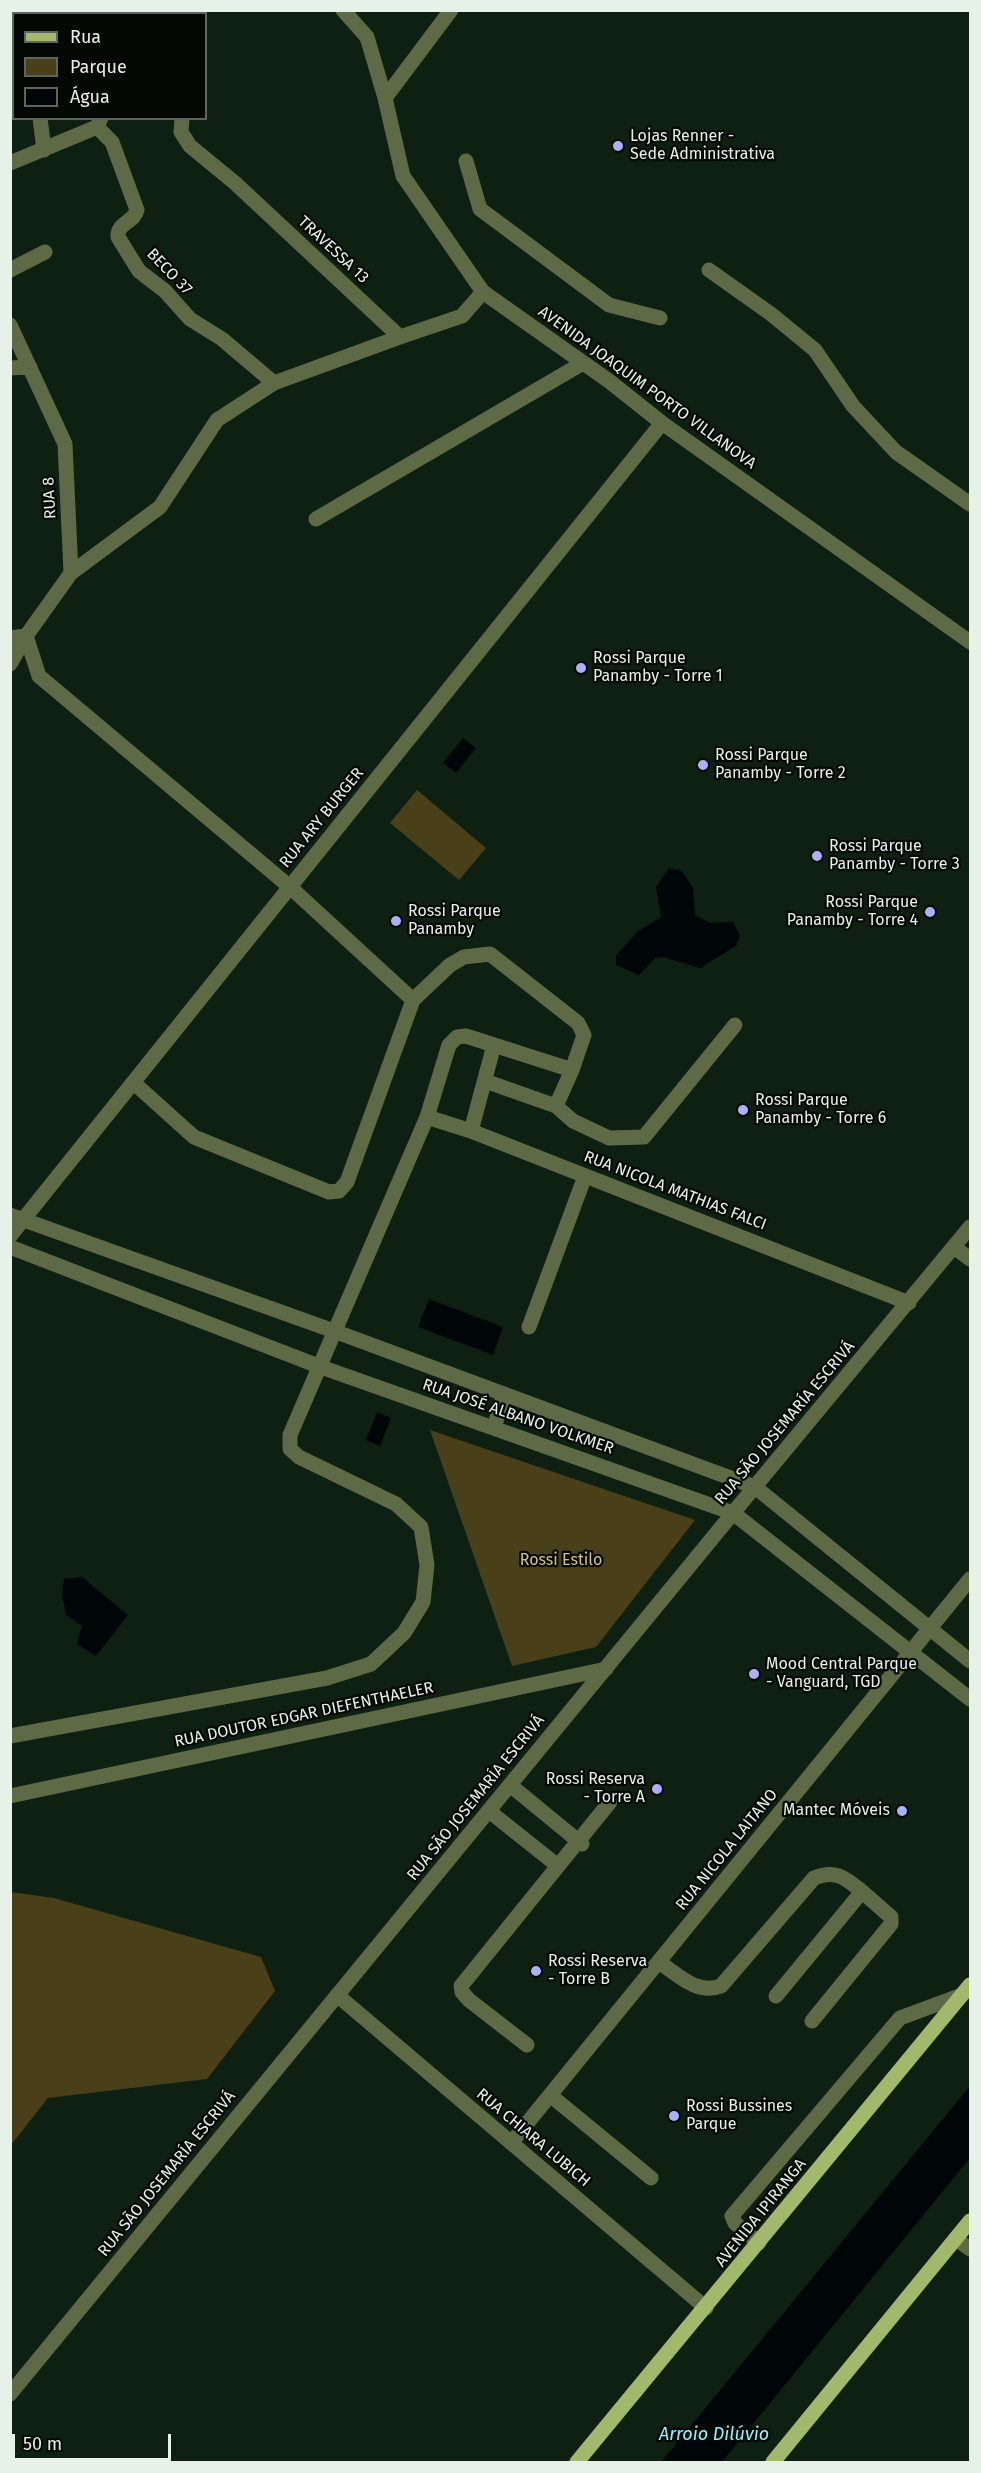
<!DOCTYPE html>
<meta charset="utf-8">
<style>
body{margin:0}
#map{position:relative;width:981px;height:2473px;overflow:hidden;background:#0e2012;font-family:"Fira Sans",sans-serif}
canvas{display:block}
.frame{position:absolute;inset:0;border:12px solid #e6f1e7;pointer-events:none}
.legend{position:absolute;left:12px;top:12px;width:195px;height:108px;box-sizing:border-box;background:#030804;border:2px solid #5e655f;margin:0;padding:8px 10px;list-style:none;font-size:18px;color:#e6f1e7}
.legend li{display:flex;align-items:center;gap:12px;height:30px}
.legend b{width:30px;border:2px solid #5e655f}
.scale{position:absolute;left:12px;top:2434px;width:159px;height:27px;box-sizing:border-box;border:3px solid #e6f1e7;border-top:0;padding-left:8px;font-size:18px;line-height:21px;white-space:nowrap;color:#e6f1e7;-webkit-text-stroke:4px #030804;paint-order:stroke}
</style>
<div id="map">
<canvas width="981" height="2473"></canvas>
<div class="frame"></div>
<ul class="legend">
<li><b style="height:8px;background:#a2b96b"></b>Rua</li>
<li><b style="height:16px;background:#493f18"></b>Parque</li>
<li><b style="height:16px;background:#000608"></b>Água</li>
</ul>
<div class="scale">50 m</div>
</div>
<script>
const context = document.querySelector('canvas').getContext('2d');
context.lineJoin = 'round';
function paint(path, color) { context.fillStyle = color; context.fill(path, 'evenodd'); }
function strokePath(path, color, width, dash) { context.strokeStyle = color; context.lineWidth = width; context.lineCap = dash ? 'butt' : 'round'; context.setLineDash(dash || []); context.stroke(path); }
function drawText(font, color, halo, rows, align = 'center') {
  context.font = font + ' "Fira Sans",sans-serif'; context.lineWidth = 4.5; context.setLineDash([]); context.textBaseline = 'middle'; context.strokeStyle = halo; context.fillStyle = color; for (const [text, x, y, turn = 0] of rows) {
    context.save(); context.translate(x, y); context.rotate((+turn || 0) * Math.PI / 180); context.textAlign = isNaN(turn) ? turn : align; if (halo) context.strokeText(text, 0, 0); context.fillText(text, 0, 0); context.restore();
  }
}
paint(new Path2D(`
 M 417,790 L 486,848 L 459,880 L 390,823 Z
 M 430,1430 L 695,1520 L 596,1647 L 512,1666 Z
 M 11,1892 L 54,1898 L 261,1957 L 275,1991 L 207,2079 L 48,2098 L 11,2145 Z`), '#493f18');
paint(new Path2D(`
 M 463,738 L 476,748 L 456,773 L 443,763 Z
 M 669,868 L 682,871 L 693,888 L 695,915 L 710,923 L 733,922 L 740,935 L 736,946 L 700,968 L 663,957 L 655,958 L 639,975 L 616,965 L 616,956 L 637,932 L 661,917 L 656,887 Z
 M 429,1299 L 503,1327 L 493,1355 L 418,1327 Z
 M 377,1412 L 391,1418 L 380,1446 L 366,1440 Z
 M 82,1577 L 128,1615 L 96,1656 L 77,1644 L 82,1626 L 66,1615 L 62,1593 L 64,1579 Z
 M 970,2086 L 970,2158 L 722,2462 L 661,2462 Z`), '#000608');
strokePath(new Path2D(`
 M 138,10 L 140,14
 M 343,10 L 367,37 L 385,98 L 403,176 L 483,292 L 609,381 L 662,423 L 970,642
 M 163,14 L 168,10
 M 10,51 L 14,53
 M 385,98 L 451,10
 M 40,118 L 44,150
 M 182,118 L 181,132 L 190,146 L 235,183 L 400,337 L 462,316 L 483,292
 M 97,127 L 112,142 L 137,210 C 134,223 117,222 118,237 L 139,271 L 165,291 L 190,319 L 222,339 L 274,383
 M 466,161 L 480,209 L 609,305 L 660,318
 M 10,163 L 97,127 L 101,118
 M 10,270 L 45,252
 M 709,270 L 771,314 L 815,350 L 853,406 L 896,452 L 970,504
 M 10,325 L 65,444 L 71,573
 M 10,368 L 30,367
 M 316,519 L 583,363
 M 10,638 L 26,636 L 39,676 L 290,887 L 413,1000
 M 10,664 L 26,636 L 71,573 L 160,507 L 217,420 L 274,383 L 400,337
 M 485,1081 L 556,1106 L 572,1070
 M 134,1083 L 194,1137 L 329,1192 L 339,1191 L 347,1182 L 413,1000 L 450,965 L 464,957 L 490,954 L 578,1023 L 584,1035 L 572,1070 L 494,1045
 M 556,1106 L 573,1121 L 609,1138 L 644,1137 L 735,1025
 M 427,1117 L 471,1131 L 909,1303
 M 10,1215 L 334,1331 L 755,1487 L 970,1661
 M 10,1236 L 662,423
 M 10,1247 L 321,1367 L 733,1513 L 970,1699
 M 954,1247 L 970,1259
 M 529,1327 L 585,1176
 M 494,1428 L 504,1394
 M 10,1736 L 327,1678 L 371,1664 L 404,1633 L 423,1602 L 427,1565 L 421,1527 L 396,1504 L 299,1457 L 290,1449 L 290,1435 L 427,1117 L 449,1045 L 457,1037 L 466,1036 L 494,1045 L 471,1131
 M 510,1785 L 582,1844
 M 10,1796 L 606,1669
 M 489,1811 L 558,1866 L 461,1986 L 462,1992 L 469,2000 L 527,2045
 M 558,1866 L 610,1802
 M 659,1962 C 678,1975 697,1995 721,1986 L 814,1878 C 834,1870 843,1876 859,1889 L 860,1894 L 776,1996
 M 337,1995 L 706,2308
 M 812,2021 L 891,1924 L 891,1917 L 859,1889
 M 550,2095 L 651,2178
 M 511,2143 L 970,1579
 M 956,2239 L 970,2249
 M 759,2243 L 735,2223 L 732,2216 L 900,2018 L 962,1995
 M 10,2394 L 733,1513 L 970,1227`), '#5e6945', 15);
strokePath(new Path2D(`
 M 577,2462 L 970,1985
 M 773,2462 L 970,2221`), '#a2b96b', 15);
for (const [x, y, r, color] of [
 [618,146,6,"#a9b0fc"],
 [581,668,6,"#a9b0fc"],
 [703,765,6,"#a9b0fc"],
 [817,856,6,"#a9b0fc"],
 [930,912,6,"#a9b0fc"],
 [396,921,6,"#a9b0fc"],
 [743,1110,6,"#a9b0fc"],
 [754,1674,6,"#a9b0fc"],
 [657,1789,6,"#a9b0fc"],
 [902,1811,6,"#a9b0fc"],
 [536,1971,6,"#a9b0fc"],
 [674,2116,6,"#a9b0fc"]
]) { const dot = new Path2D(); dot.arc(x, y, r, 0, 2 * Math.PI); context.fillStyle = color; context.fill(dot); strokePath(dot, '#030804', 2); }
drawText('16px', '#e6f1e7', '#030804', [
 ["Lojas Renner -",630,137],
 ["Sede Administrativa",630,155],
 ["Rossi Parque",593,659],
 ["Panamby - Torre 1",593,677],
 ["Rossi Parque",715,756],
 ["Panamby - Torre 2",715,774],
 ["Rossi Parque",829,847],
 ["Panamby - Torre 3",829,865],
 ["Rossi Parque",918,903,"right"],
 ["Panamby - Torre 4",918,921,"right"],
 ["Rossi Parque",408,912],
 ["Panamby",408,930],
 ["Rossi Parque",755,1101],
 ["Panamby - Torre 6",755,1119],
 ["Mood Central Parque",766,1665],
 ["- Vanguard, TGD",766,1683],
 ["Rossi Reserva",645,1780,"right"],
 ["- Torre A",645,1798,"right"],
 ["Mantec Móveis",890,1811,"right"],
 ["Rossi Reserva",548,1962],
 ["- Torre B",548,1980],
 ["Rossi Bussines",686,2107],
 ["Parque",686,2125]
], 'left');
drawText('16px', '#e6f1e7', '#030804', [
 ["TRAVESSA 13",333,250,43],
 ["BECO 37",169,272,46],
 ["AVENIDA JOAQUIM PORTO VILLANOVA",647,388,36],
 ["RUA 8",50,498,-93],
 ["RUA ARY BURGER",322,818,-51],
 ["RUA NICOLA MATHIAS FALCI",675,1191,21],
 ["RUA JOSÉ ALBANO VOLKMER",518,1417,19],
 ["RUA SÃO JOSEMARÍA ESCRIVÁ",785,1423,-50],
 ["RUA DOUTOR EDGAR DIEFENTHAELER",304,1715,-12],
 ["RUA SÃO JOSEMARÍA ESCRIVÁ",476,1798,-51],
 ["RUA NICOLA LAITANO",727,1850,-51],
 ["RUA CHIARA LUBICH",533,2138,40],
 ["RUA SÃO JOSEMARÍA ESCRIVÁ",167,2174,-51],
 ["AVENIDA IPIRANGA",761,2213,-51]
]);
drawText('16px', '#d5c47b', '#030804', [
 ["Rossi Estilo",561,1561]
]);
drawText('italic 18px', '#8ff4fb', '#030804', [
 ["Arroio Dilúvio",714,2435]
]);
</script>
